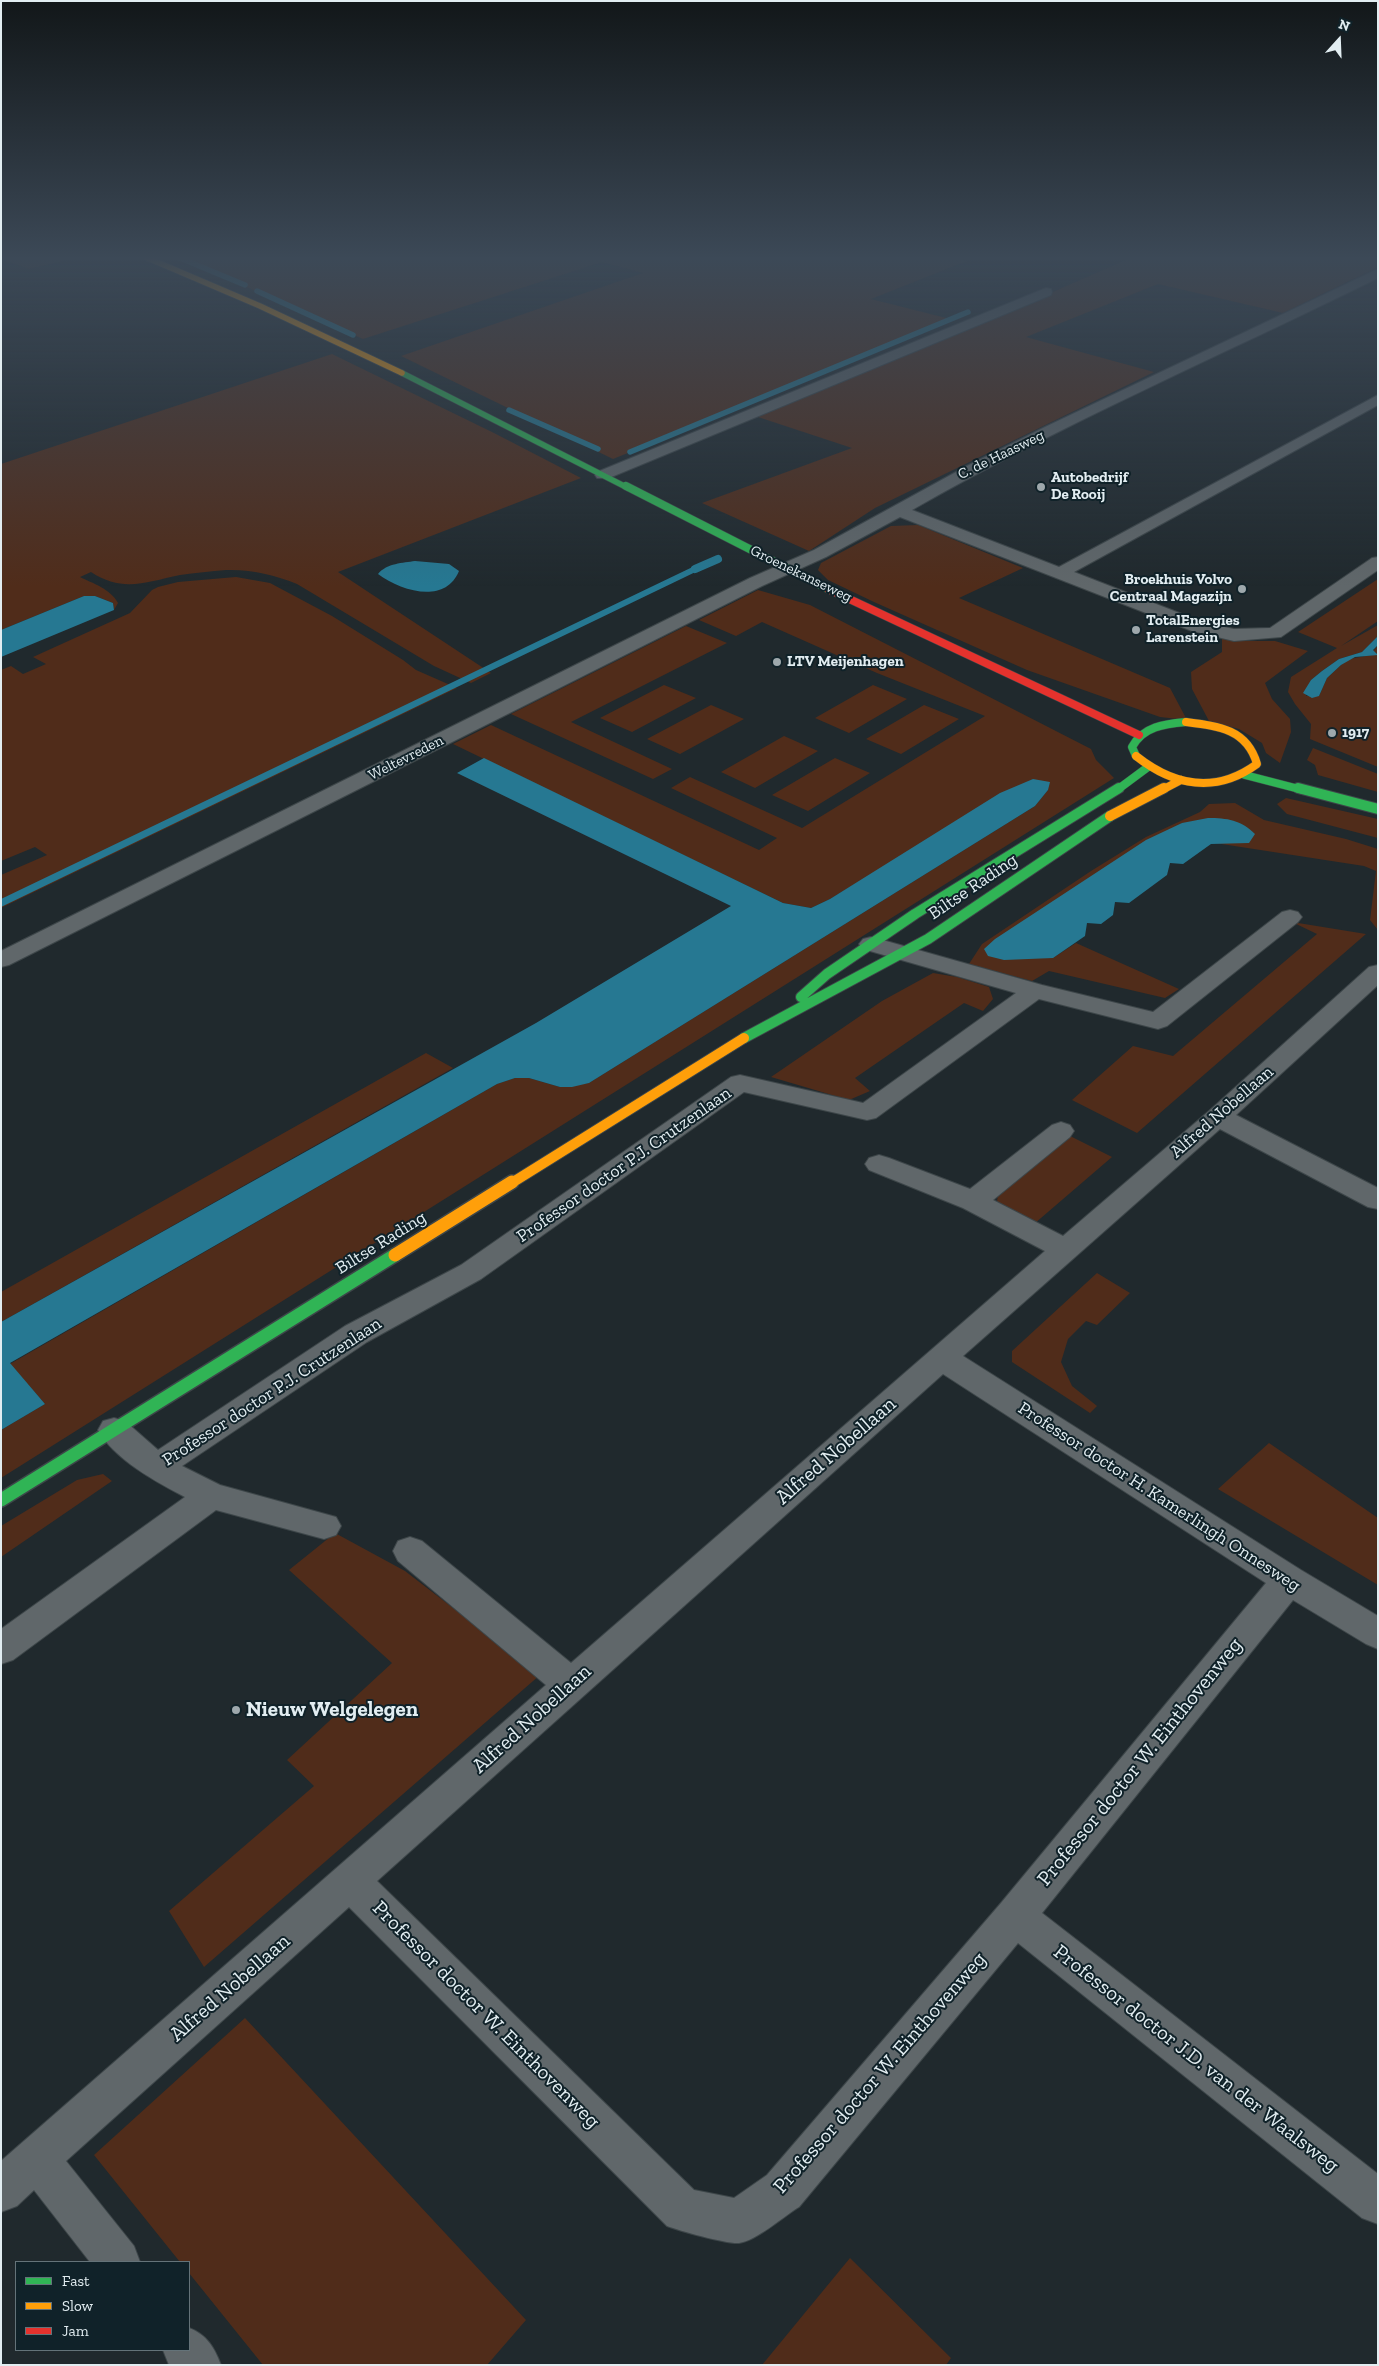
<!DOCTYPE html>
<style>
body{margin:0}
#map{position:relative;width:1379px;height:2366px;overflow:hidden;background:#20292d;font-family:"Zilla Slab",serif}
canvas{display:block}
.frame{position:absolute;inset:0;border:2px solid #e2edf1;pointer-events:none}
.legend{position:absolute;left:15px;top:2261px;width:175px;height:90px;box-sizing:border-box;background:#102229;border:1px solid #647379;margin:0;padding:6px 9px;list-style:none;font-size:15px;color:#e2edf1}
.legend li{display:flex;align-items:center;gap:10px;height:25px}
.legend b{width:25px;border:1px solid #647379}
.north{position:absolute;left:1314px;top:15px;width:50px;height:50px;-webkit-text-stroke:4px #102229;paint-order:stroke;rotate:20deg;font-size:14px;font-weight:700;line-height:20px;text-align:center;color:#e2edf1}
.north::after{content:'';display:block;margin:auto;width:18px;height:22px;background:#e2edf1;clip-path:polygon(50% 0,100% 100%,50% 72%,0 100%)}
</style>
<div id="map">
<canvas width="1379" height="2366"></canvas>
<div class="frame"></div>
<ul class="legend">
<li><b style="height:6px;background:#30b455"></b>Fast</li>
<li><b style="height:6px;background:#ff9f0a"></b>Slow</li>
<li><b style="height:6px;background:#e5322d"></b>Jam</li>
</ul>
<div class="north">N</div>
</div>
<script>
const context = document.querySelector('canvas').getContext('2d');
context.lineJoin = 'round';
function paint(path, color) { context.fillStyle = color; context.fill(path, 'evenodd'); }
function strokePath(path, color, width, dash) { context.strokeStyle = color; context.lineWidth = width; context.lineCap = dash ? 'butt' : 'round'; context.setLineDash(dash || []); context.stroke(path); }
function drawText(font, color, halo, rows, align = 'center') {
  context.font = font + ' "Zilla Slab",serif'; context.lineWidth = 4; context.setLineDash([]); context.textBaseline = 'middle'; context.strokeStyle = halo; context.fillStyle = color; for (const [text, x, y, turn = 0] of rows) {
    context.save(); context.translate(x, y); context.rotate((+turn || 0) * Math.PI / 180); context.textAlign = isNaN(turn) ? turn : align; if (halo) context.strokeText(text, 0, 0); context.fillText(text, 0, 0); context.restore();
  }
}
paint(new Path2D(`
 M 1,256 L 83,256 L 29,269 L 1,259 Z
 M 177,256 L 944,256 L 967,261 L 871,299 L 954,320 L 613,459 L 401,356 L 643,273 L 602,262 L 363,339 Z
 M 1135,256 L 1378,256 L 1378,267 L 1283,313 L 1158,284 L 1026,337 L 1154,372 L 875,508 L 809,551 L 702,503 L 852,448 L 755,416 L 1007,312 Z
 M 332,354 L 494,433 L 581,478 L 338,572 L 491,673 L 471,683 L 434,666 L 297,584 C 276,575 250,569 226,570 C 211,571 195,573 180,575 C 146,582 123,593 91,572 L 80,577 C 92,583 111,589 118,603 L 114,610 L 113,603 L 95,596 L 84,596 L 1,630 L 1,464 Z
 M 918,525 L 1023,568 L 959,598 L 1170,688 L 1187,720 L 1160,717 L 1027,670 L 874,602 L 828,580 L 818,570 L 821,563 L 891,526 Z
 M 236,577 L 270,583 L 332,616 L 403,660 L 416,670 L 457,688 L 1,908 L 1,875 L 47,855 L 35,847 L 1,861 L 1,670 L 11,666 L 23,674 L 46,664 L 33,657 L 130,613 L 152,590 L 158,587 L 178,582 Z
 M 1378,579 L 1378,621 L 1341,646 L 1378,625 L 1378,636 L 1362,652 L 1339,659 L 1322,671 L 1311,680 L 1306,696 L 1319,696 L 1327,678 L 1341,665 L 1349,659 L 1377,654 L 1373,651 L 1378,645 L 1378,767 L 1310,739 L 1311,724 L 1295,704 L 1288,692 L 1291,677 L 1337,648 L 1298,632 Z
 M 758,590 L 810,605 L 1091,749 L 1096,760 L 1114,778 L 1,1478 L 1,1430 L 45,1404 L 10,1364 L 497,1084 L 515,1078 L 529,1078 L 560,1087 L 589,1083 L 1035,806 L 1048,790 L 1033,779 L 830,899 L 811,908 L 783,903 L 453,744 L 491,725 L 759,850 L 777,838 L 671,788 L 690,777 L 802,828 L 985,716 L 877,673 L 762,622 L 736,636 L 699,620 Z
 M 686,626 L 727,643 L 571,722 L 672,769 L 653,779 L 511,714 Z
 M 1222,638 L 1244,641 L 1275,641 L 1308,651 L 1265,683 L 1272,699 L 1290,719 L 1291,732 L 1280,763 L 1266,753 L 1262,743 L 1239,729 L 1209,721 L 1192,689 L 1191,672 L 1222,652 Z
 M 664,685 L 696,698 L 632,732 L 600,718 Z
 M 873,685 L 907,699 L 849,733 L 815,718 Z
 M 711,705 L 744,719 L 680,754 L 647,739 Z
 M 924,705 L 959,719 L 901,754 L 866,739 Z
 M 784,736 L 818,751 L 755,788 L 721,772 Z
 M 1313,748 L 1378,774 L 1378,792 L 1318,775 L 1315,765 L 1307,760 Z
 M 835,758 L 870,773 L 808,811 L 772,795 Z
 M 1286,798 L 1378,819 L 1378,838 L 1287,814 L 1277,804 Z
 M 1235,803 L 1264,820 L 1346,839 L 1378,849 L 1378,930 L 1370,920 L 1376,871 L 1364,866 L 1215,843 L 1182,823 L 1053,958 L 1076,943 L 1179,989 L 1165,998 L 1049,971 L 1032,981 L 969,964 L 982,944 L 1091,871 L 1146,837 L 1200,812 L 1209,804 Z
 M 1292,922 L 1366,934 L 1137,1133 L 1072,1100 L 1133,1046 L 1173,1056 L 1317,934 Z
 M 933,973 L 957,977 L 989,987 L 993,999 L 983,1011 L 964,1003 L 855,1078 L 870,1091 L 849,1100 L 771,1077 L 882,1001 Z
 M 426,1053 L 453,1068 L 1,1322 L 1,1292 Z
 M 1068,1135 L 1112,1157 L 1034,1224 L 997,1202 L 999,1185 Z
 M 1097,1273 L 1130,1293 L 1097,1325 L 1086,1321 L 1068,1339 L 1061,1362 L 1072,1386 L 1097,1406 L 1090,1413 L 1012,1362 L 1012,1351 Z
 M 1269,1443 L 1378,1518 L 1378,1585 L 1218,1489 Z
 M 103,1474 L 112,1481 L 1,1557 L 1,1526 L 77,1480 Z
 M 335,1533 L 405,1571 L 540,1675 L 204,1967 L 169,1911 L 314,1786 L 287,1760 L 392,1663 L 289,1570 Z
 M 245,2018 L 526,2320 L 487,2365 L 263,2365 L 189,2273 L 189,2262 L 180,2262 L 94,2155 Z
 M 850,2258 L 951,2358 L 946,2365 L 762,2365 Z`), '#502c1a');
paint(new Path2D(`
 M 415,561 L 449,564 L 459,571 C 445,605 401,591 378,574 C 387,563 403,563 415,561 Z
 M 703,562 L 710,565 L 1,907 L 1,899 Z
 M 84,596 L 95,596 L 113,603 L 114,610 L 1,657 L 1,630 Z
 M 1378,636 L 1378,645 L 1373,650 L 1378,655 L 1355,657 L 1341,665 L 1327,678 L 1319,696 L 1312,698 L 1303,693 L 1311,680 L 1322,671 L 1339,659 L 1362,652 Z
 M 484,758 L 783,903 L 811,908 L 830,899 L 1000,793 L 1033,779 L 1050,782 L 1048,790 L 1035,806 L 589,1083 L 572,1087 L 560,1087 L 529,1078 L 515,1078 L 497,1084 L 10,1363 L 45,1404 L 1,1430 L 1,1322 L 536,1023 L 731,906 L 457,773 Z
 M 1208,818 C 1227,818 1241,820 1255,834 L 1249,843 L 1211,844 L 1183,864 L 1170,863 L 1167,875 L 1129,903 L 1115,902 L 1113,915 L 1101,924 L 1087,923 L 1085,936 L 1053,958 L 1004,960 L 988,956 L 984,949 L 995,939 L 1146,840 L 1182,823 Z`), '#267892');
strokePath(new Path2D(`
 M 175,256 L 245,285
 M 257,291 L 353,335
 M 509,410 L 598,449
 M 630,452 L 968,312`), '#267892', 5.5);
strokePath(new Path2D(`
 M 695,569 L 718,559`), '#267892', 8);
const street = new Path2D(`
 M 1378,269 L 1378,278 C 1222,355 1062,424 912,510 L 1059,567 L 1378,395 L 1378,405 L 1074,572 L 1205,623 L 1234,629 L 1270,628 L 1372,558 L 1378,557 L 1378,570 L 1281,637 L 1234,641 L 1192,631 L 900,517 L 826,557 L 762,586 L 9,965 L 1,967 L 1,951 L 750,578 L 814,550 L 967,466 L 1045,427 Z
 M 1046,288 L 1051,289 L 1052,292 L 1051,295 L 609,478 L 597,478 L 595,475 L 597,472 Z
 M 1290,910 L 1298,912 L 1302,917 L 1298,922 L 1167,1026 L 1158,1029 L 1039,999 L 876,1118 L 867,1120 L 744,1092 L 481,1279 L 367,1342 L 182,1466 L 220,1485 L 336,1517 L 341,1526 L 336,1535 L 324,1539 L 216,1510 L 13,1660 L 1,1664 L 1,1629 L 185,1497 C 156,1482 114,1459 98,1430 L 103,1421 L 114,1418 L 125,1421 L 158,1450 L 345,1326 L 461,1265 L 731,1077 L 740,1075 L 863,1103 L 1016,993 L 863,949 L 859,944 L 863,939 L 871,937 L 879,939 L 1042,985 L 1153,1012 L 1282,912 Z
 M 1378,965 L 1378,985 L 1236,1115 L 1378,1188 L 1378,1209 L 1368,1207 L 1220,1129 L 963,1356 L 1301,1570 L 1378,1616 L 1378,1649 L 1366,1644 L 1293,1600 L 1042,1913 L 1378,2174 L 1378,2224 L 1362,2218 L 1018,1943 L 799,2207 C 784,2216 756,2241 739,2243 C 727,2244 680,2231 667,2226 L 349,1907 L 66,2161 L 134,2246 L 140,2262 L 90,2262 L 34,2190 L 17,2206 L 1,2212 L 1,2161 L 546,1685 L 398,1561 L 393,1551 L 398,1541 L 410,1537 L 422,1541 L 571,1663 L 1045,1251 L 963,1208 L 869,1170 L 865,1164 L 869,1158 L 879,1155 L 889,1158 L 970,1189 L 1052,1125 L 1061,1122 L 1070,1125 L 1074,1131 L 1070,1137 L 993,1200 L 1063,1236 L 1209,1111 L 1369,967 ZM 943,1374 L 1266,1583 L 1001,1903 L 767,2175 L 734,2198 L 694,2190 L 377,1881 Z
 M 189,2328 C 207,2335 214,2347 221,2365 L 169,2365 L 163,2350 L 189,2350 Z`);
const fastFar3 = new Path2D(`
 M 402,373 L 628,488`);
const fastFar2 = new Path2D(`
 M 626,486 L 828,589
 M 1136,756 L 1132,747 C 1143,726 1165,724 1186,722
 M 1245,775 L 1303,790
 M 1117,790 L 1148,767`);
const fastFar1 = new Path2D(`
 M 1298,788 L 1378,809
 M 801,997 L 827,974 L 915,914 L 1119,788
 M 744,1038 L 928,939 L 1110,816`);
const fast = new Path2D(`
 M 1,1500 L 395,1255`);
const slowFar3 = new Path2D(`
 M 143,256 L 260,306 L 402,373`);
const slowFar2 = new Path2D(`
 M 1136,756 C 1174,786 1216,794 1257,764 C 1247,729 1218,726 1186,722
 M 1162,790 L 1181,780`);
const slowFar1 = new Path2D(`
 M 1110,816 L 1164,788
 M 510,1184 L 744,1038`);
const slow = new Path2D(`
 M 395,1255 L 512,1182`);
const jam = new Path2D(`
 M 828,589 L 1139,735`);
strokePath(street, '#3d4649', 2);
strokePath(fastFar3, '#3d4649', 7);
strokePath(fastFar2, '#3d4649', 9);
strokePath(fastFar1, '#3d4649', 12);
strokePath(fast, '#3d4649', 16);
strokePath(slowFar3, '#3d4649', 7);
strokePath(slowFar2, '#3d4649', 9);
strokePath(slowFar1, '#3d4649', 12);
strokePath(slow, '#3d4649', 16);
strokePath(jam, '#3d4649', 9);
paint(street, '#60676a');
strokePath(fastFar3, '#30b455', 5.5);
strokePath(fastFar2, '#30b455', 8);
strokePath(fastFar1, '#30b455', 10);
strokePath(fast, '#30b455', 13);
strokePath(slowFar3, '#ff9f0a', 5.5);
strokePath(slowFar2, '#ff9f0a', 8);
strokePath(slowFar1, '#ff9f0a', 10);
strokePath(slow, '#ff9f0a', 13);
strokePath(jam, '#e5322d', 8);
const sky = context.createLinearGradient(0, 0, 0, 587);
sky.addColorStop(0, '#121719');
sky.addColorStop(0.44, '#3c4957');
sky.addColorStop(1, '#3c495700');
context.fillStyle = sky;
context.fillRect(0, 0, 1379, 587);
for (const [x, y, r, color] of [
 [1041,487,5,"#9ea8ac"],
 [1242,589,5,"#9ea8ac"],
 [1136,630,5,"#9ea8ac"],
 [777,662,5,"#9ea8ac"],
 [1332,733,5,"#9ea8ac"],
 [236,1710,5,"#9ea8ac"]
]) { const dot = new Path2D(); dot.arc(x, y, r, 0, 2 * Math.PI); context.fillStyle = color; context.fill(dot); strokePath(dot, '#102229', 2); }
drawText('15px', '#e2edf1', '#102229', [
 ["C. de Haasweg",1001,455,-26],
 ["Groenekanseweg",801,574,26],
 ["Weltevreden",406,758,-27]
]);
drawText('bold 15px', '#e2edf1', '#102229', [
 ["Autobedrijf",1051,478],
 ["De Rooij",1051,495],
 ["Broekhuis Volvo",1232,580,"right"],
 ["Centraal Magazijn",1232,597,"right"],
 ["TotalEnergies",1146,621],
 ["Larenstein",1146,638],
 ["LTV Meijenhagen",787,662],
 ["1917",1342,733]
], 'left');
drawText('18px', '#e2edf1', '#102229', [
 ["Biltse Rading",973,887,-34],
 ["Alfred Nobellaan",1222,1112,-41],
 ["Professor doctor P.J. Crutzenlaan",624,1165,-35],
 ["Biltse Rading",381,1243,-32],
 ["Professor doctor P.J. Crutzenlaan",272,1392,-33],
 ["Professor doctor H. Kamerlingh Onnesweg",1159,1497,33]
]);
drawText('21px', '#e2edf1', '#102229', [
 ["Alfred Nobellaan",836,1451,-41],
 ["Alfred Nobellaan",532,1719,-42],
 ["Professor doctor W. Einthovenweg",1140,1762,-51],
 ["Alfred Nobellaan",230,1988,-41],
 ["Professor doctor W. Einthovenweg",486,2015,45],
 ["Professor doctor J.D. van der Waalsweg",1196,2059,38],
 ["Professor doctor W. Einthovenweg",880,2073,-49]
]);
drawText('bold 21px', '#e2edf1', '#102229', [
 ["Nieuw Welgelegen",246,1710]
], 'left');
</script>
